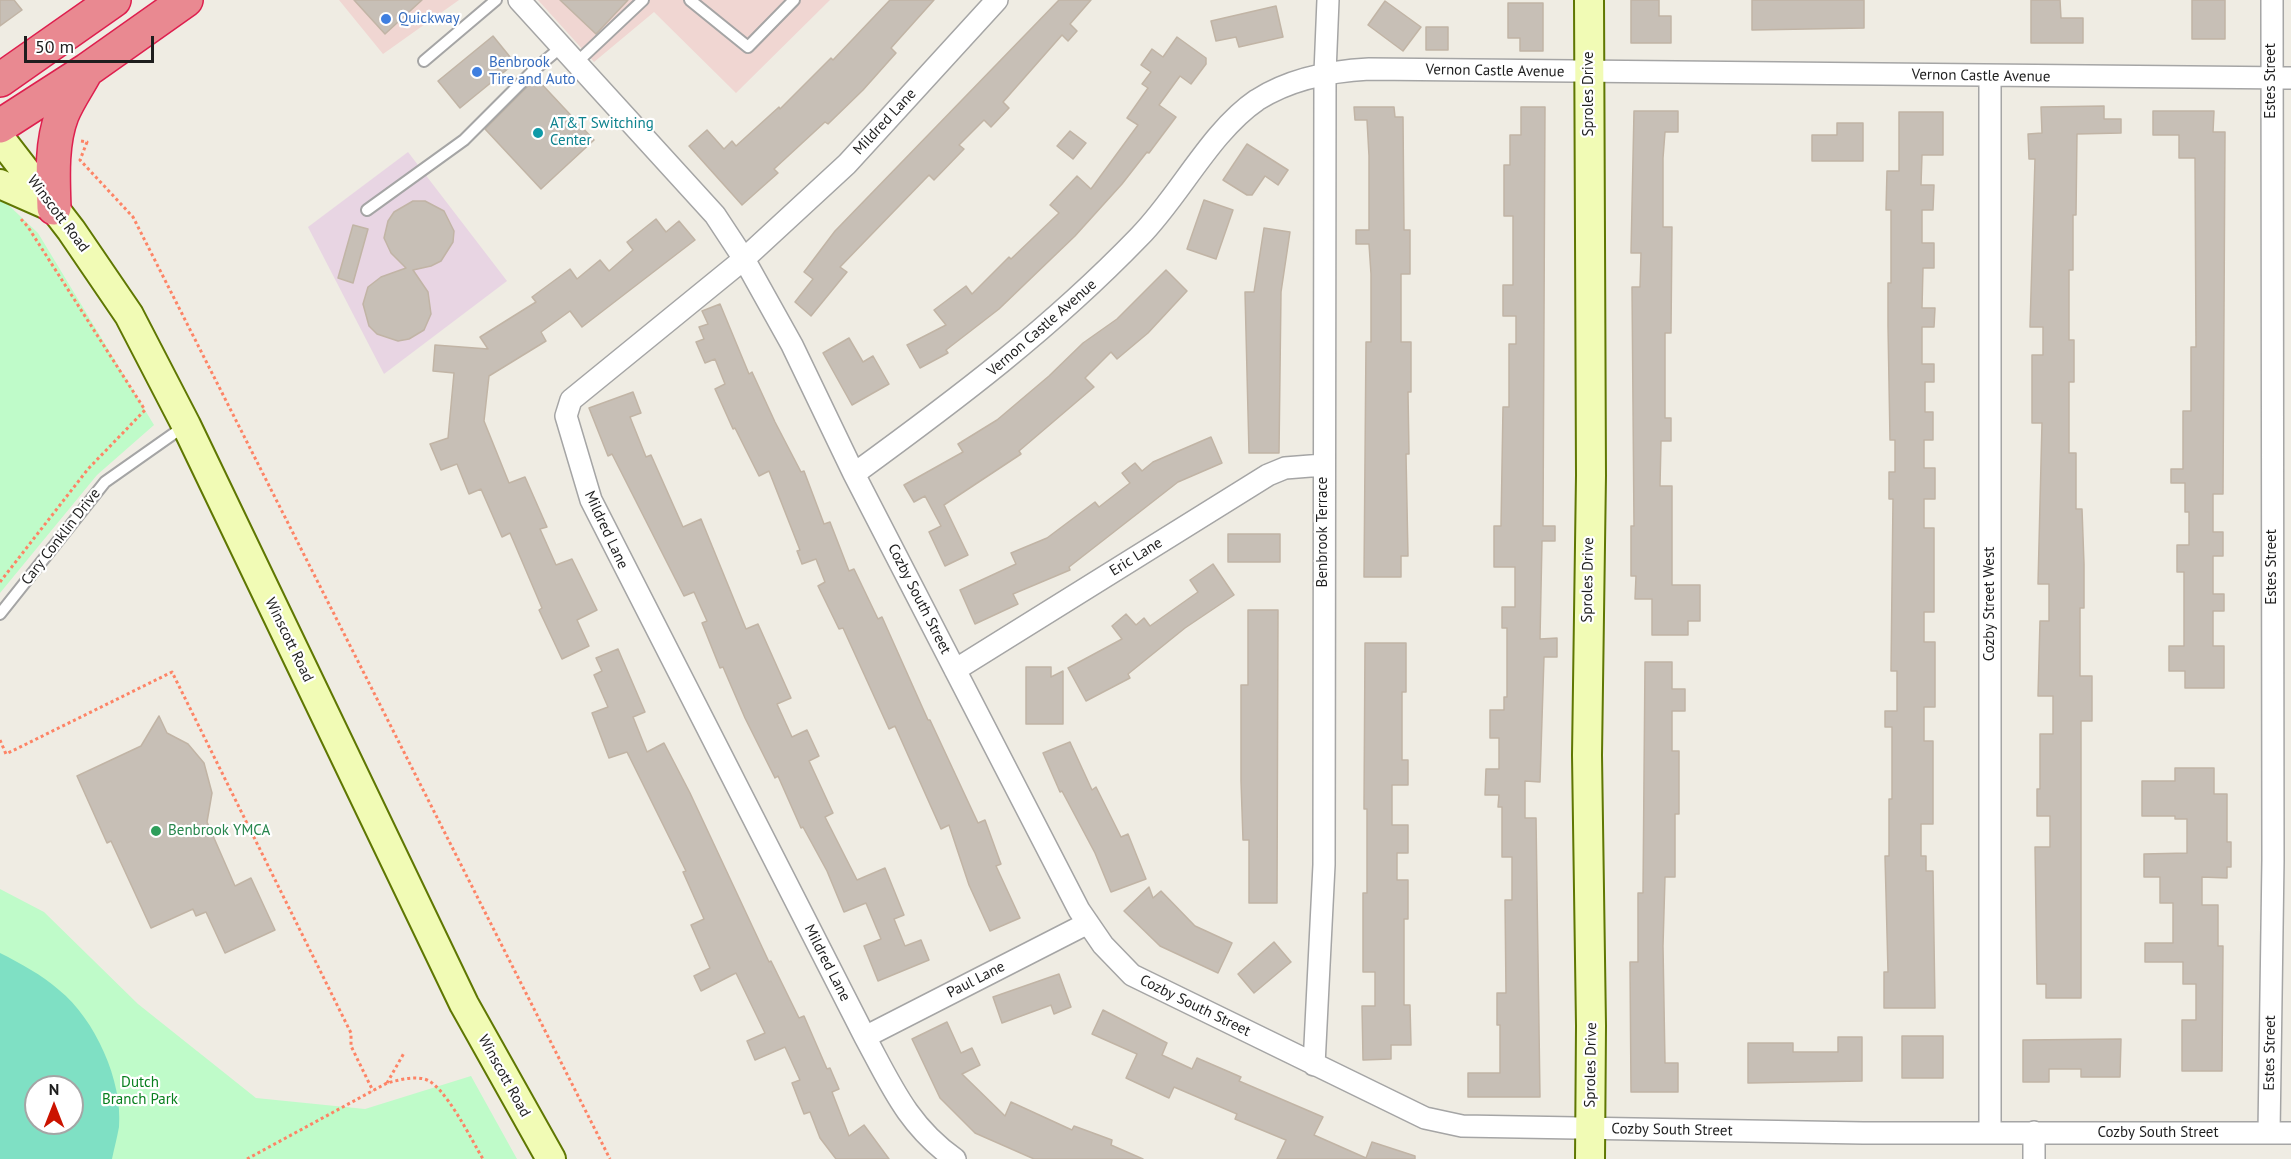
<!DOCTYPE html>
<style>
body{margin:0}
#map{position:relative;width:2291px;height:1159px;overflow:hidden;background:#efece3;font-family:"PT Sans",sans-serif}
canvas{display:block}
.north{position:absolute;left:24px;top:1075px;width:60px;height:60px;box-sizing:border-box;background:#fff;border:2px solid #a5a5a5;border-radius:50%;rotate:0deg;font-size:16px;font-weight:700;line-height:24px;text-align:center;color:#1e1e1e}
.north::after{content:'';display:block;margin:auto;width:21px;height:27px;background:#cb1300;clip-path:polygon(50% 0,100% 100%,50% 72%,0 100%)}
.scale{position:absolute;left:24px;top:36px;width:130px;height:27px;box-sizing:border-box;border:3px solid #1e1e1e;border-top:0;padding-left:8px;font-size:18px;line-height:21px;white-space:nowrap;color:#1e1e1e;-webkit-text-stroke:4px #fff;paint-order:stroke}
</style>
<div id="map">
<canvas width="2291" height="1159"></canvas>
<div class="north">N</div>
<div class="scale">50 m</div>
</div>
<script>
const context = document.querySelector('canvas').getContext('2d');
context.lineJoin = 'round';
function paint(path, color) { context.fillStyle = color; context.fill(path, 'evenodd'); }
function strokePath(path, color, width, dash) { context.strokeStyle = color; context.lineWidth = width; context.lineCap = dash ? 'butt' : 'round'; context.setLineDash(dash || []); context.stroke(path); }
function drawText(font, color, halo, rows, align = 'center') {
  context.font = font + ' "PT Sans",sans-serif'; context.lineWidth = 4.5; context.setLineDash([]); context.textBaseline = 'middle'; context.strokeStyle = halo; context.fillStyle = color; for (const [text, x, y, turn = 0] of rows) {
    context.save(); context.translate(x, y); context.rotate((+turn || 0) * Math.PI / 180); context.textAlign = isNaN(turn) ? turn : align; if (halo) context.strokeText(text, 0, 0); context.fillText(text, 0, 0); context.restore();
  }
}
paint(new Path2D(`
 M 339,0 L 459,0 L 383,54 Z
 M 538,0 L 830,0 L 736,93 L 654,12 L 594,62 Z`), '#f0d6d2');
paint(new Path2D(`
 M 408,152 L 507,281 L 384,374 L 308,227 Z`), '#e8d5e3');
paint(new Path2D(`
 M 0,197 L 38,233 L 154,425 L 97,475 L 0,593 Z
 M 0,889 L 44,912 L 138,1004 L 256,1098 L 365,1109 L 471,1076 L 517,1159 L 0,1159 ZM 36,1087 L 72,1087 L 72,1123 L 36,1123 Z`), '#bffbc9');
paint(new Path2D(`
 M 0,953 C 20,963 42,975 59,990 C 95,1019 123,1081 119,1127 C 117,1138 114,1149 112,1159 L 0,1159 ZM 36,1087 L 72,1087 L 72,1123 L 36,1123 Z`), '#7fe0c4');
const building = new Path2D(`
 M 0,0 L 14,0 L 22,10 L 0,26 Z
 M 354,0 L 422,0 L 385,34 Z
 M 560,0 L 628,0 L 596,34 Z
 M 890,0 L 934,0 L 891,48 L 896,53 L 863,90 L 828,124 L 825,122 L 774,169 L 778,173 L 742,205 L 689,146 L 707,130 L 724,149 L 732,141 L 736,146 L 779,107 L 780,109 L 831,58 L 833,60 Z
 M 1059,0 L 1091,0 L 1070,24 L 1077,31 L 1068,41 L 1062,35 L 1003,102 L 1009,108 L 991,127 L 984,120 L 959,145 L 964,149 L 934,180 L 929,175 L 840,267 L 847,272 L 811,316 L 795,302 L 813,279 L 804,272 L 835,231 Z
 M 1631,0 L 1659,0 L 1659,16 L 1671,16 L 1671,43 L 1631,43 Z
 M 1752,0 L 1864,0 L 1864,28 L 1752,30 Z
 M 2031,0 L 2060,0 L 2061,18 L 2083,18 L 2083,43 L 2031,43 Z
 M 2192,0 L 2225,0 L 2225,39 L 2192,39 Z
 M 1385,1 L 1421,27 L 1403,51 L 1368,25 Z
 M 1508,3 L 1543,3 L 1543,51 L 1520,51 L 1520,38 L 1508,38 Z
 M 1276,6 L 1283,37 L 1239,47 L 1236,37 L 1216,41 L 1211,21 Z
 M 1426,27 L 1448,27 L 1448,50 L 1426,50 Z
 M 493,36 L 515,63 L 460,108 L 438,81 Z
 M 1177,37 L 1206,58 L 1206,64 L 1191,84 L 1180,76 L 1159,105 L 1176,117 L 1149,153 L 1147,152 L 1122,184 L 1075,236 L 999,309 L 946,350 L 948,353 L 920,368 L 907,345 L 946,325 L 934,310 L 966,286 L 972,294 L 1009,257 L 1011,259 L 1059,213 L 1050,205 L 1077,176 L 1091,189 L 1138,125 L 1127,118 L 1148,88 L 1142,84 L 1151,72 L 1141,65 L 1152,49 L 1163,57 Z
 M 536,78 L 594,140 L 541,189 L 485,129 Z
 M 2104,106 L 2104,119 L 2121,119 L 2121,133 L 2077,134 L 2076,215 L 2073,215 L 2073,270 L 2069,270 L 2069,340 L 2074,340 L 2074,382 L 2069,382 L 2069,453 L 2076,453 L 2076,509 L 2082,509 L 2084,564 L 2084,608 L 2080,608 L 2080,676 L 2092,676 L 2092,721 L 2081,721 L 2081,998 L 2046,998 L 2046,984 L 2037,984 L 2035,847 L 2050,847 L 2050,816 L 2037,816 L 2037,789 L 2040,789 L 2040,734 L 2053,734 L 2053,696 L 2038,696 L 2040,621 L 2049,621 L 2049,584 L 2038,584 L 2042,423 L 2032,423 L 2032,355 L 2043,355 L 2043,327 L 2030,327 L 2035,159 L 2029,159 L 2028,134 L 2042,133 L 2041,107 Z
 M 1354,107 L 1394,107 L 1395,117 L 1403,117 L 1404,230 L 1410,230 L 1410,274 L 1401,274 L 1401,342 L 1411,342 L 1411,392 L 1408,392 L 1409,454 L 1406,454 L 1408,556 L 1401,556 L 1401,577 L 1364,577 L 1366,342 L 1371,342 L 1371,274 L 1369,244 L 1356,244 L 1356,230 L 1369,230 L 1369,156 L 1367,120 L 1355,120 Z
 M 1521,107 L 1545,107 L 1543,526 L 1555,526 L 1555,541 L 1542,541 L 1540,639 L 1557,638 L 1557,657 L 1544,657 L 1540,782 L 1525,781 L 1525,818 L 1536,818 L 1540,1097 L 1468,1097 L 1468,1073 L 1500,1073 L 1500,1025 L 1497,1025 L 1497,993 L 1506,993 L 1505,900 L 1512,900 L 1512,857 L 1502,857 L 1502,807 L 1498,807 L 1499,795 L 1485,795 L 1486,769 L 1499,769 L 1499,738 L 1490,738 L 1490,710 L 1504,710 L 1504,697 L 1507,697 L 1507,628 L 1502,628 L 1502,607 L 1515,607 L 1515,567 L 1494,567 L 1494,526 L 1501,526 L 1503,407 L 1509,407 L 1509,344 L 1516,344 L 1516,316 L 1503,316 L 1503,285 L 1513,285 L 1513,216 L 1504,216 L 1504,165 L 1510,165 L 1510,135 L 1521,135 Z
 M 1634,111 L 1678,111 L 1678,132 L 1665,132 L 1663,158 L 1663,227 L 1672,227 L 1671,333 L 1665,333 L 1665,418 L 1671,418 L 1671,441 L 1661,441 L 1660,486 L 1672,486 L 1672,585 L 1700,585 L 1700,621 L 1688,621 L 1688,635 L 1652,635 L 1652,599 L 1635,599 L 1636,576 L 1631,576 L 1631,526 L 1634,526 L 1632,287 L 1640,287 L 1641,253 L 1631,253 Z
 M 2153,111 L 2214,111 L 2213,132 L 2225,132 L 2223,494 L 2213,494 L 2213,532 L 2223,532 L 2223,556 L 2213,556 L 2213,594 L 2224,594 L 2224,611 L 2213,611 L 2213,646 L 2224,646 L 2224,688 L 2185,688 L 2185,671 L 2169,671 L 2169,646 L 2184,646 L 2184,572 L 2177,572 L 2177,545 L 2189,545 L 2189,512 L 2185,512 L 2185,483 L 2171,483 L 2171,469 L 2183,469 L 2183,411 L 2191,411 L 2191,347 L 2196,347 L 2195,158 L 2179,158 L 2179,135 L 2153,135 Z
 M 1899,112 L 1943,112 L 1943,155 L 1922,155 L 1921,185 L 1934,185 L 1933,210 L 1922,210 L 1922,243 L 1934,243 L 1934,268 L 1923,268 L 1922,308 L 1935,308 L 1934,327 L 1922,327 L 1922,364 L 1934,364 L 1934,382 L 1925,382 L 1925,412 L 1933,412 L 1933,440 L 1924,440 L 1924,468 L 1935,468 L 1935,499 L 1924,499 L 1924,528 L 1934,528 L 1934,612 L 1924,612 L 1924,642 L 1935,642 L 1935,707 L 1924,707 L 1924,741 L 1933,741 L 1933,824 L 1921,824 L 1921,856 L 1926,856 L 1926,871 L 1933,871 L 1935,1008 L 1884,1008 L 1884,972 L 1888,972 L 1885,856 L 1889,856 L 1889,799 L 1892,799 L 1892,727 L 1885,727 L 1885,711 L 1897,711 L 1897,671 L 1891,671 L 1893,499 L 1889,499 L 1889,472 L 1895,472 L 1895,440 L 1890,440 L 1888,326 L 1888,283 L 1891,283 L 1891,210 L 1886,210 L 1887,171 L 1899,171 Z
 M 1837,123 L 1863,123 L 1863,161 L 1812,161 L 1812,135 L 1837,135 Z
 M 1070,131 L 1086,143 L 1073,159 L 1057,146 Z
 M 1247,144 L 1288,170 L 1278,185 L 1265,176 L 1252,195 L 1247,195 L 1223,180 Z
 M 1204,200 L 1233,210 L 1216,259 L 1187,249 Z
 M 413,201 L 425,201 L 444,211 L 454,231 L 453,242 L 441,261 L 431,266 L 413,270 L 428,292 L 431,314 L 424,330 L 409,339 L 398,341 L 377,334 L 369,326 L 363,304 L 368,287 L 381,277 L 406,268 L 391,253 L 384,238 L 388,221 L 394,212 Z
 M 656,219 L 666,232 L 679,221 L 695,240 L 582,327 L 570,311 L 541,332 L 546,341 L 489,376 L 484,421 L 509,483 L 525,477 L 547,527 L 540,529 L 556,565 L 572,559 L 597,610 L 577,620 L 589,646 L 562,659 L 539,610 L 542,608 L 510,533 L 502,537 L 481,489 L 469,494 L 457,464 L 441,470 L 430,444 L 448,438 L 454,373 L 433,371 L 435,345 L 488,349 L 480,337 L 536,302 L 532,297 L 570,269 L 577,279 L 600,260 L 609,271 L 633,250 L 627,242 Z
 M 353,225 L 368,229 L 353,283 L 338,278 Z
 M 1264,228 L 1290,232 L 1281,292 L 1279,453 L 1249,453 L 1245,292 L 1254,292 Z
 M 1166,270 L 1187,291 L 1148,333 L 1117,359 L 1111,352 L 1085,378 L 1094,387 L 1019,451 L 1021,454 L 944,505 L 968,555 L 945,566 L 929,532 L 941,526 L 925,496 L 914,502 L 904,485 L 963,452 L 958,444 L 997,420 L 1049,376 L 1083,343 L 1117,319 Z
 M 720,304 L 749,374 L 752,372 L 775,422 L 801,472 L 804,471 L 824,524 L 830,522 L 849,571 L 854,569 L 878,619 L 882,617 L 928,720 L 930,720 L 978,823 L 985,820 L 1001,864 L 996,866 L 1020,918 L 990,931 L 969,885 L 949,825 L 941,829 L 895,726 L 889,729 L 843,628 L 839,629 L 818,586 L 825,582 L 816,559 L 802,564 L 797,551 L 800,550 L 769,471 L 759,476 L 735,428 L 733,429 L 715,389 L 725,384 L 715,359 L 705,363 L 696,342 L 704,339 L 699,327 L 708,324 L 702,311 Z
 M 849,338 L 863,362 L 873,356 L 889,384 L 852,405 L 823,353 Z
 M 633,392 L 641,413 L 630,417 L 646,457 L 651,455 L 683,527 L 701,519 L 746,629 L 758,624 L 791,698 L 777,704 L 792,737 L 807,730 L 819,756 L 809,761 L 833,813 L 825,817 L 857,880 L 885,868 L 904,915 L 894,919 L 905,946 L 921,940 L 929,960 L 878,981 L 864,946 L 881,939 L 866,903 L 844,912 L 827,871 L 803,827 L 801,828 L 778,776 L 775,778 L 745,718 L 723,667 L 720,668 L 702,623 L 707,621 L 694,592 L 684,596 L 612,454 L 608,456 L 589,408 Z
 M 1211,437 L 1222,463 L 1178,482 L 1069,567 L 1070,570 L 1013,594 L 1018,604 L 975,624 L 960,590 L 1016,564 L 1011,553 L 1047,538 L 1095,502 L 1099,507 L 1130,483 L 1122,473 L 1135,463 L 1142,471 L 1153,462 Z
 M 1228,534 L 1280,534 L 1280,562 L 1228,562 Z
 M 1213,564 L 1234,595 L 1185,628 L 1128,674 L 1130,678 L 1086,701 L 1068,668 L 1122,639 L 1112,626 L 1126,614 L 1136,625 L 1144,618 L 1150,626 L 1198,592 L 1190,580 Z
 M 1248,610 L 1278,610 L 1277,903 L 1249,903 L 1249,840 L 1243,840 L 1241,781 L 1241,685 L 1248,685 Z
 M 1365,643 L 1406,643 L 1406,692 L 1402,692 L 1402,760 L 1408,760 L 1408,785 L 1392,785 L 1392,825 L 1408,825 L 1408,853 L 1397,853 L 1397,880 L 1408,880 L 1408,919 L 1404,919 L 1404,1005 L 1410,1005 L 1411,1045 L 1391,1045 L 1391,1059 L 1363,1060 L 1362,1006 L 1375,1006 L 1375,972 L 1363,972 L 1363,893 L 1367,893 L 1367,809 L 1364,809 Z
 M 618,649 L 645,712 L 633,717 L 647,752 L 664,743 L 690,793 L 769,962 L 771,961 L 799,1018 L 804,1016 L 827,1069 L 830,1068 L 839,1089 L 832,1092 L 849,1136 L 864,1125 L 889,1159 L 836,1159 L 820,1138 L 810,1112 L 804,1114 L 792,1083 L 800,1080 L 785,1047 L 755,1060 L 747,1041 L 765,1033 L 736,973 L 701,991 L 694,976 L 710,968 L 691,925 L 704,919 L 683,872 L 686,871 L 627,752 L 609,758 L 592,713 L 608,707 L 594,675 L 602,671 L 596,658 Z
 M 1645,662 L 1672,662 L 1672,689 L 1685,689 L 1685,711 L 1672,711 L 1672,751 L 1679,751 L 1679,814 L 1675,814 L 1675,877 L 1665,877 L 1663,946 L 1665,1063 L 1678,1063 L 1678,1092 L 1631,1092 L 1630,962 L 1638,962 L 1638,893 L 1643,893 Z
 M 1026,667 L 1051,667 L 1051,677 L 1063,671 L 1063,724 L 1026,724 Z
 M 159,716 L 167,733 L 188,744 L 204,763 L 212,793 L 207,822 L 235,886 L 251,878 L 275,930 L 225,953 L 206,912 L 196,916 L 193,909 L 151,928 L 111,841 L 107,843 L 77,776 L 141,746 Z
 M 1070,742 L 1092,790 L 1096,787 L 1121,837 L 1128,834 L 1146,879 L 1111,892 L 1095,853 L 1062,791 L 1060,792 L 1043,753 Z
 M 2175,768 L 2214,768 L 2214,794 L 2227,794 L 2227,842 L 2231,842 L 2231,867 L 2227,867 L 2227,878 L 2202,877 L 2202,905 L 2218,905 L 2218,946 L 2223,946 L 2222,1071 L 2182,1071 L 2182,1020 L 2196,1020 L 2196,984 L 2183,984 L 2183,962 L 2145,962 L 2145,943 L 2173,943 L 2173,903 L 2160,903 L 2160,877 L 2144,877 L 2144,854 L 2187,853 L 2187,819 L 2175,819 L 2175,816 L 2142,816 L 2142,781 L 2175,781 Z
 M 1149,887 L 1153,898 L 1161,891 L 1195,926 L 1232,943 L 1218,973 L 1160,946 L 1124,911 Z
 M 1274,942 L 1291,962 L 1254,993 L 1238,974 Z
 M 1059,974 L 1071,1007 L 1054,1014 L 1051,1005 L 1002,1023 L 993,997 Z
 M 1103,1010 L 1167,1043 L 1162,1055 L 1192,1069 L 1197,1058 L 1241,1077 L 1239,1081 L 1323,1117 L 1314,1135 L 1366,1158 L 1372,1142 L 1415,1156 L 1415,1159 L 1277,1159 L 1286,1140 L 1235,1119 L 1237,1114 L 1174,1087 L 1169,1098 L 1126,1078 L 1137,1054 L 1092,1034 Z
 M 947,1022 L 961,1053 L 972,1048 L 980,1065 L 962,1074 L 1005,1116 L 1011,1102 L 1072,1130 L 1074,1126 L 1112,1140 L 1111,1145 L 1143,1159 L 1034,1159 L 975,1133 L 940,1098 L 912,1039 Z
 M 1902,1036 L 1943,1036 L 1943,1078 L 1902,1078 Z
 M 1838,1037 L 1862,1037 L 1862,1081 L 1748,1083 L 1748,1043 L 1793,1043 L 1793,1052 L 1838,1052 Z
 M 2121,1039 L 2120,1077 L 2081,1077 L 2081,1069 L 2049,1069 L 2049,1082 L 2023,1082 L 2023,1040 Z`);
paint(building, '#c7bfb6');
strokePath(building, '#c1b4a5', 1.5);
const lane = new Path2D(`
 M 690,0 L 748,47 L 794,0
 M 424,61 L 496,0
 M 575,64 L 643,0
 M 367,210 L 464,140 L 533,71 L 560,48
 M 0,614 L 105,482 L 186,425`);
const street = new Path2D(`
 M 519,0 L 715,215 L 744,259 L 792,345 L 854,474 L 1079,910 L 1103,945 L 1132,975 L 1425,1118 L 1462,1126 L 1863,1133 L 2291,1133
 M 1990,76 L 1990,1132
 M 854,474 C 957,399 1050,329 1139,237 C 1179,197 1210,132 1257,100 C 1290,79 1331,71 1369,69 L 2291,78
 M 955,670 L 1268,475 L 1285,468 L 1323,465
 M 865,1037 L 1088,923
 M 1314,1065 L 1324,865 L 1325,73 L 1328,0
 M 2269,1133 L 2273,860 L 2272,0
 M 955,1159 C 908,1126 891,1085 865,1037 L 591,500 L 566,416 L 571,400 L 744,259 L 847,164 L 997,0
 M 2034,1159 L 2034,1132`);
const secondary = new Path2D(`
 M 1589,0 L 1591,475 L 1587,755 L 1591,1026 L 1590,1159
 M 0,138 L 71,230 L 129,315 L 186,425 L 464,1004 L 551,1159
 M 0,184 L 50,206`);
const highway = new Path2D(`
 M 0,80 L 114,0
 M 0,126 L 87,70 L 186,0
 M 54,208 C 53,179 51,143 62,115 C 68,100 78,86 85,73`);
strokePath(lane, '#a5a5a5', 14);
strokePath(street, '#a5a5a5', 24);
strokePath(secondary, '#5f7702', 32);
strokePath(highway, '#de1f4e', 36);
strokePath(new Path2D(`
 M 81,141 L 87,142 L 80,160 L 133,217 L 610,1159
 M 0,582 L 88,469 L 145,410 L 28,227 L 20,218
 M 0,740 L 6,754 L 172,672 L 351,1033 L 351,1046 L 373,1091
 M 387,1083 L 404,1053
 M 247,1159 L 387,1083 C 399,1080 412,1076 424,1079 C 444,1083 472,1141 483,1159`), '#fd8466', 3, [3, 3]);
strokePath(lane, '#fff', 10);
strokePath(street, '#fff', 21);
strokePath(secondary, '#f1fbb5', 28);
strokePath(highway, '#e98991', 33);
for (const [x, y, r, color] of [
 [386,19,6,"#3f7fe0"],
 [477,72,6,"#3f7fe0"],
 [538,133,6,"#0f9aa8"],
 [156,831,6,"#2e9e5b"]
]) { const dot = new Path2D(); dot.arc(x, y, r, 0, 2 * Math.PI); context.fillStyle = color; context.fill(dot); strokePath(dot, '#fff', 2); }
drawText('15px', '#366cbe', '#fff', [
 ["Quickway",398,19],
 ["Benbrook",489,63],
 ["Tire and Auto",489,80]
], 'left');
drawText('15px', '#1e1e1e', '#fff', [
 ["Vernon Castle Avenue",1495,71,1],
 ["Vernon Castle Avenue",1981,76,1],
 ["Estes Street",2271,81,-90],
 ["Sproles Drive",1589,94,-90],
 ["Mildred Lane",885,122,-47],
 ["Winscott Road",58,214,53],
 ["Vernon Castle Avenue",1042,328,-41],
 ["Mildred Lane",606,530,65],
 ["Benbrook Terrace",1323,532,-90],
 ["Cary Conklin Drive",61,537,-52],
 ["Eric Lane",1136,557,-32],
 ["Estes Street",2272,567,-90],
 ["Sproles Drive",1588,580,-89],
 ["Cozby South Street",919,599,63],
 ["Cozby Street West",1990,604,-90],
 ["Winscott Road",289,640,64],
 ["Mildred Lane",827,963,63],
 ["Paul Lane",976,980,-27],
 ["Cozby South Street",1195,1006,26],
 ["Estes Street",2270,1053,-89],
 ["Sproles Drive",1591,1065,-89],
 ["Winscott Road",504,1076,61],
 ["Cozby South Street",1672,1130,1],
 ["Cozby South Street",2158,1133]
]);
drawText('15px', '#0d838f', '#fff', [
 ["AT&T Switching",550,124],
 ["Center",550,141]
], 'left');
drawText('15px', '#27864d', '#fff', [
 ["Benbrook YMCA",168,831]
], 'left');
drawText('15px', '#087f1e', '#fff', [
 ["Dutch",140,1083],
 ["Branch Park",140,1100]
]);
</script>
